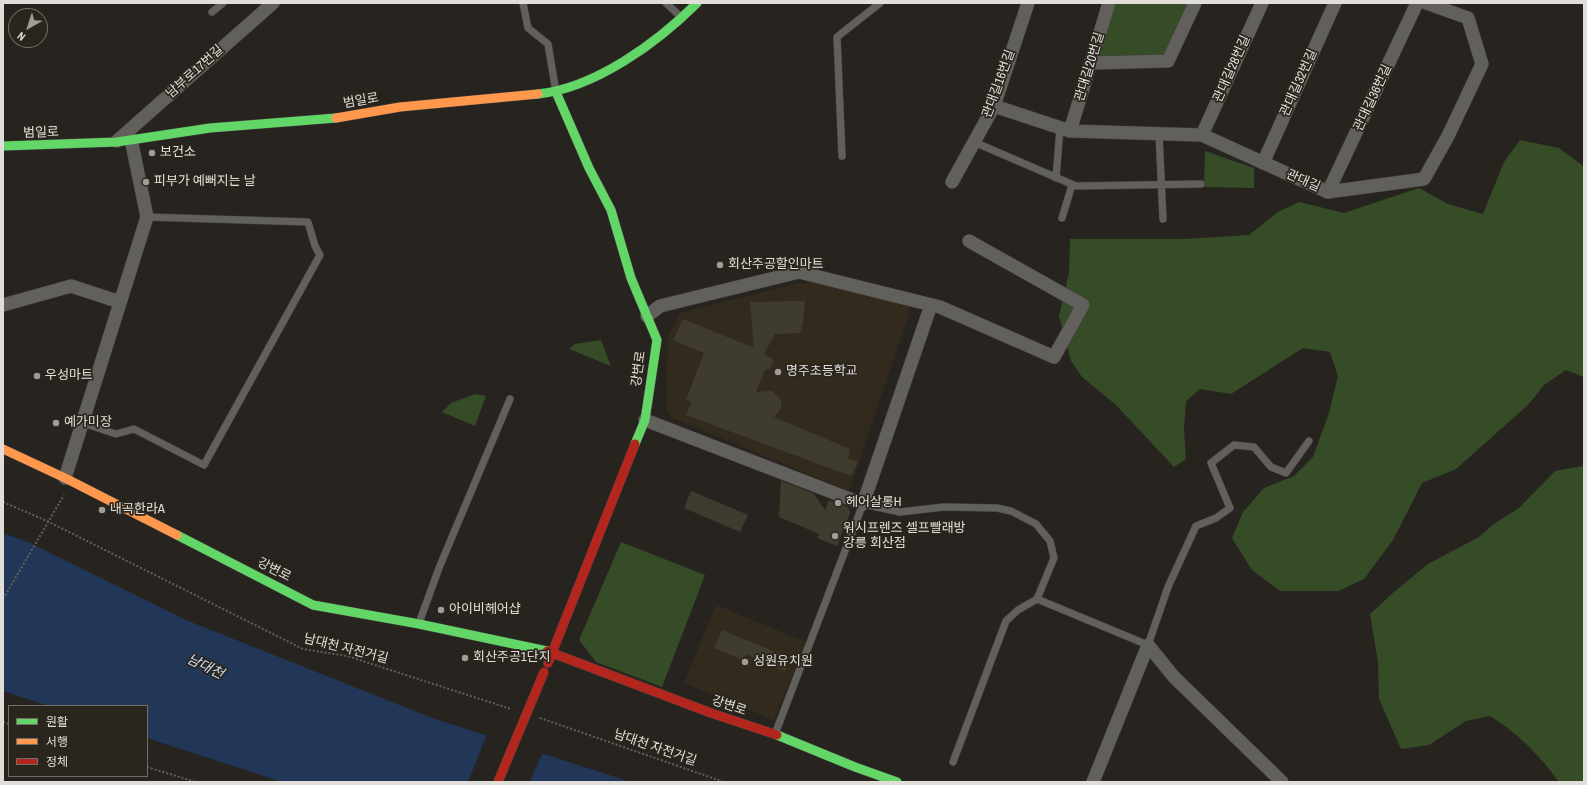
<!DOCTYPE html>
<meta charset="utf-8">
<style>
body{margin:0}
#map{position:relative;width:1587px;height:785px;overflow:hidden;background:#272420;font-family:"Archivo Narrow","Noto Sans KR",sans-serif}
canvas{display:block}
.frame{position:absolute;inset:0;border:4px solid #e1ded9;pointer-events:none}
.legend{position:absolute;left:8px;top:705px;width:140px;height:72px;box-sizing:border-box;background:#2a251d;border:1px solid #736f68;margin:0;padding:5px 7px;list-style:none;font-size:12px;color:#e1ded9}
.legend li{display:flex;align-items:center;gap:8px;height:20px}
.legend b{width:20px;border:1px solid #736f68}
.north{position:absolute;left:8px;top:8px;width:40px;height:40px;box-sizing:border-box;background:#2a251d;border:1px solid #736f68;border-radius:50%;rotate:219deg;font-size:11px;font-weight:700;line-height:16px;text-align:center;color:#e1ded9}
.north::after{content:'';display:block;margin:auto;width:14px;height:18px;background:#a09d98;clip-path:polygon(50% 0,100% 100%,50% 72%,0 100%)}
</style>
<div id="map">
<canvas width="1587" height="785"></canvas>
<div class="frame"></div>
<ul class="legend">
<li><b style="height:5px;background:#63d668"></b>원활</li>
<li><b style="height:5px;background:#ff974d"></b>서행</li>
<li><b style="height:5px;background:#b3261e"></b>정체</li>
</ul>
<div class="north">N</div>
</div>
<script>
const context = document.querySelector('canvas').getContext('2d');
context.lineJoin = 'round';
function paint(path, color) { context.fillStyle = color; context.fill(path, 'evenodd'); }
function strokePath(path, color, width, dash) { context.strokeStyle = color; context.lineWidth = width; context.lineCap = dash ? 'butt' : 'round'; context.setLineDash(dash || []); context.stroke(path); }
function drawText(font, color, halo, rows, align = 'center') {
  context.font = font + ' "Archivo Narrow","Noto Sans KR",sans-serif'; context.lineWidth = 3.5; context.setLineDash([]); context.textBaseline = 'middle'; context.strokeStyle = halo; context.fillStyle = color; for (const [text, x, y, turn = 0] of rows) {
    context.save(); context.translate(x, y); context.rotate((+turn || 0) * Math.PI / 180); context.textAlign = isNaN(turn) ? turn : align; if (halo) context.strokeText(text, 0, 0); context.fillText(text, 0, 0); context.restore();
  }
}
paint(new Path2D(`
 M 819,282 L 902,298 L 910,310 L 849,491 L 673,418 L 666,409 L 668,336 L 680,313 L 794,284 Z
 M 716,605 L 806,642 L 774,720 L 684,683 Z`), '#322b1d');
paint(new Path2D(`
 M 1109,3 L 1195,3 L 1168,61 L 1091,63 Z
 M 1520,140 L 1559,148 L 1583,166 L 1584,377 L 1566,370 L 1544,385 L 1528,405 L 1456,469 L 1422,483 L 1393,540 L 1364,579 L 1338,591 L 1280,591 L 1252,570 L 1232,538 L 1243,512 L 1264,488 L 1294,476 L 1313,457 L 1329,413 L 1338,376 L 1330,352 L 1303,348 L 1231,394 L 1200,389 L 1186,401 L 1184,429 L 1186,459 L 1174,467 L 1116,405 L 1082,377 L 1071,361 L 1059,316 L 1069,273 L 1070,239 L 1185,239 L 1249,235 L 1278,212 L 1299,202 L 1344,213 L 1419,188 L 1448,204 L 1483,214 L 1504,162 Z
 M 1205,151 L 1254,168 L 1254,188 L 1204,187 Z
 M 601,340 L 611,366 L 569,349 L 575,344 Z
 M 475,394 L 486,396 L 475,426 L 442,412 L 451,403 Z
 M 1582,466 L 1584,468 L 1584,782 L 1559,782 C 1540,756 1518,733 1490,716 L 1466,721 L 1429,745 L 1401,749 L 1379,699 L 1378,662 L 1370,614 L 1394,592 L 1428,564 L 1479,537 L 1495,523 L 1519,508 L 1555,471 Z
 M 621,542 L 705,575 L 662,687 L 596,662 L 579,640 Z`), '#364c27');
paint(new Path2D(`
 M 3,533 L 30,543 L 186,620 L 432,718 L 631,782 L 282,782 L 147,738 L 147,706 L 49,706 L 3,691 Z`), '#223658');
paint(new Path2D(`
 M 487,734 L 543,751 L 530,782 L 468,782 Z`), '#272420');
paint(new Path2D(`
 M 805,301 L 803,322 L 800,333 L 775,334 L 764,354 L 774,360 L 770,369 L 765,370 L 756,392 L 772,391 L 781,400 L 781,409 L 774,417 L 850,449 L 848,458 L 858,462 L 851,476 L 686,415 L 692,402 L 686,400 L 704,353 L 673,340 L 683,319 L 754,348 L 750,302 Z
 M 781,481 L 813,493 L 825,510 L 829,500 L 848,507 L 850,513 L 837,546 L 817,538 L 819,534 L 779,517 Z
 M 691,491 L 748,515 L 740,532 L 684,508 Z
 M 722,630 L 790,658 L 785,671 L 746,654 L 743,660 L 714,648 Z`), '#403b2f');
const lane = new Path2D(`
 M 523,3 L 528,28 L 548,44 L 556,92
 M 666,3 L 682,18
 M 212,12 L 223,3
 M 1159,134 L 1163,219
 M 974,142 L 1076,186 L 1201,184
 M 842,156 L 837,37 L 880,3
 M 1056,178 L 1060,128
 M 1062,218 L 1072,185
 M 83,423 L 116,434 L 134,429 L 204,465 L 320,255 L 315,246 L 308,222 L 147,217
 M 1037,599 L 1148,645 L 1168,587 L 1196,526 L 1216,518 L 1230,508 L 1211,463 L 1234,445 L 1254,447 L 1271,467 L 1286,473 L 1309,441
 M 419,623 L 439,568 L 510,399
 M 775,734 L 863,504 L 900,512 L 944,507 L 997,508 L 1011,511 L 1036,524 L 1050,541 L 1054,558 L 1037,599 L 1018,610 L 1006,621 L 953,762`);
const street = new Path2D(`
 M 1091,63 L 1168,61 L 1195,3
 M 994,106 L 1070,131 L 1202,135 L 1328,192 L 1424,179 L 1448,136 L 1482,64 L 1468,18 L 1426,3
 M 1070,131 L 1109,3
 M 1202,135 L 1262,3
 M 117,141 L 273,3
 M 1263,163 L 1335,3
 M 952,182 L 994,106 L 1028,3
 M 1328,192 L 1417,3
 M 3,305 L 71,286 L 120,302
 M 647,316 L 660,306 L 799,272 L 940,307 L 1054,357 L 1083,305 L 969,241
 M 645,420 L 863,504 L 931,305
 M 65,478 L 147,217 L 131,139
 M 1093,782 L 1148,645 L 1174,677 L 1282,782`);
const fast = new Path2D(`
 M 556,92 L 589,168 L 611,210 L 631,278 L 657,340 L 645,420 L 635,444
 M 538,94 C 595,88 657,43 697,3
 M 3,146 L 117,142 L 210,128 L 336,118
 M 177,535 L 313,605 L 419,624 L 547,651
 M 777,735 L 855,767 L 897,782`);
const slow = new Path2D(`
 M 336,118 L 400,107 L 538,94
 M 3,449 L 65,478 L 177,535`);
const jam = new Path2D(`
 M 547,651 L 711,713 L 777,735
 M 548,663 L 635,444`);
strokePath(lane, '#423f3b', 8);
strokePath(street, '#423f3b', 14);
strokePath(fast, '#423f3b', 10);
strokePath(slow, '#423f3b', 10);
strokePath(jam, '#423f3b', 10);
strokePath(new Path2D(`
 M 3,502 L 47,521 L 303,649 L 347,656 L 511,709
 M 3,599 L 64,495
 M 540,718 L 724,782
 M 3,722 L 9,724
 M 147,767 L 196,782`), '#62605d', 2, [2, 2]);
strokePath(lane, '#62605c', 7);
strokePath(street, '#62605c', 13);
strokePath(fast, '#63d668', 9);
strokePath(slow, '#ff974d', 9);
strokePath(jam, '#b3261e', 9);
const jamBridge = new Path2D(`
 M 498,782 L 544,672`);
strokePath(jamBridge, '#423f3b', 10, []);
strokePath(jamBridge, '#b3261e', 9);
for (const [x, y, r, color] of [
 [152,153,4,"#a09d98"],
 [146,182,4,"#a09d98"],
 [720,265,4,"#a09d98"],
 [778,372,4,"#a09d98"],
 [37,376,4,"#a09d98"],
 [56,423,4,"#a09d98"],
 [838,503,4,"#a09d98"],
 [102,510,4,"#a09d98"],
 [835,536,4,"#a09d98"],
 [441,610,4,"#a09d98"],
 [465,658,4,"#a09d98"],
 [745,662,4,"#a09d98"]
]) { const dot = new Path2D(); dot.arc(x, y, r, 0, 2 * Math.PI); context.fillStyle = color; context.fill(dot); strokePath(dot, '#2a251d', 1.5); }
drawText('13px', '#e1ded9', '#2a251d', [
 ["관대길20번길",1090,67,-73],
 ["관대길28번길",1232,69,-66],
 ["남부로17번길",195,72,-42],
 ["관대길32번길",1299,83,-66],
 ["관대길16번길",999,84,-70],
 ["관대길36번길",1373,98,-65],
 ["범일로",361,101,-10],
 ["범일로",41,133,-2],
 ["관대길",1303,181,24],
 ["강변로",639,369,-82],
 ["강변로",274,570,27],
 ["남대천 자전거길",346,649,14],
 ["강변로",729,706,19],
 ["남대천 자전거길",655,748,19]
]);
drawText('13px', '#e1ded9', '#2a251d', [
 ["보건소",160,153],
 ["피부가 예뻐지는 날",154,182],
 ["회산주공할인마트",728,265],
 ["명주초등학교",786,372],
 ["우성마트",45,376],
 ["예가미장",64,423],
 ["헤어살롱H",846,503],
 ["내곡한라A",110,510],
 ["워시프렌즈 셀프빨래방",843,529],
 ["강릉 회산점",843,544],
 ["아이비헤어샵",449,610],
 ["회산주공1단지",473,658],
 ["성원유치원",753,662]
], 'left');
drawText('italic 14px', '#cedef9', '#2a251d', [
 ["남대천",205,667,26]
]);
</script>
